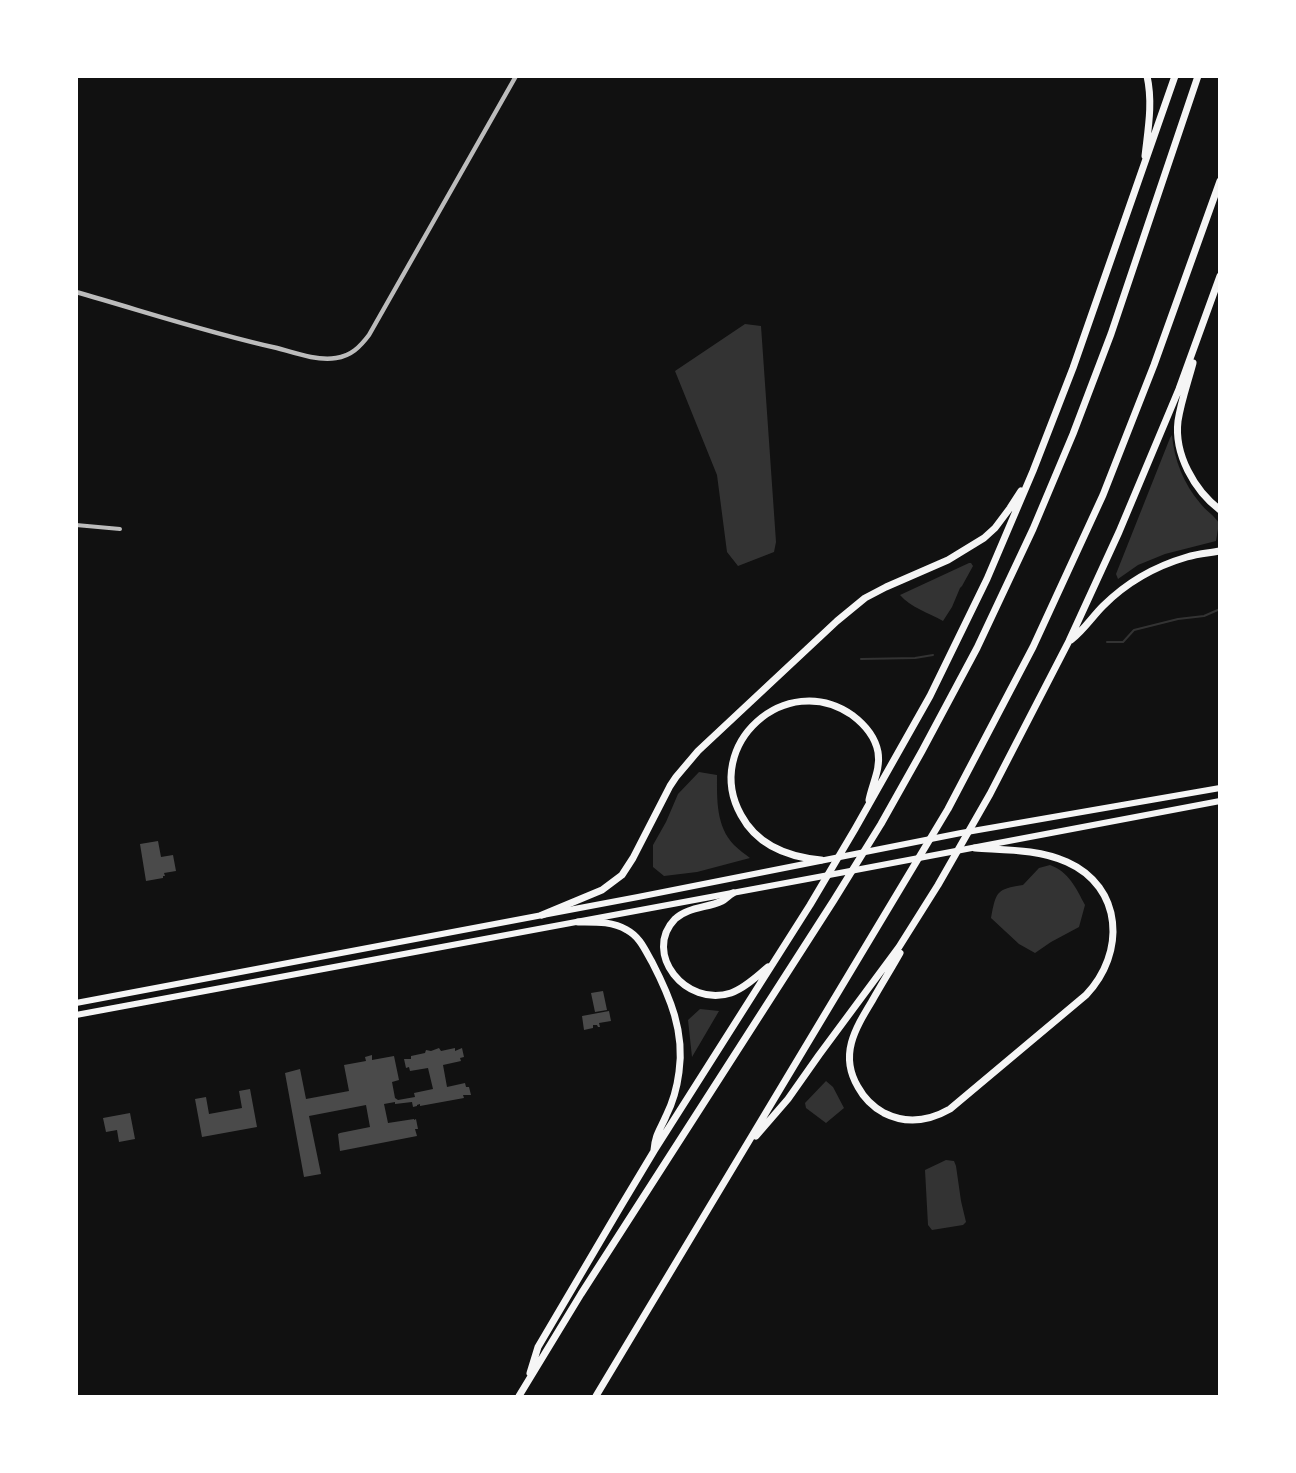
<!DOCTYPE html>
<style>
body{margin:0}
#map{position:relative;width:1296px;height:1473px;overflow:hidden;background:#111;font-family:Rubik,sans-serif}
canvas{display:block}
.frame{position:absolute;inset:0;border:78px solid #fff;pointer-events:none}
</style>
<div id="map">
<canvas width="1296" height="1473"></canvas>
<div class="frame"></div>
</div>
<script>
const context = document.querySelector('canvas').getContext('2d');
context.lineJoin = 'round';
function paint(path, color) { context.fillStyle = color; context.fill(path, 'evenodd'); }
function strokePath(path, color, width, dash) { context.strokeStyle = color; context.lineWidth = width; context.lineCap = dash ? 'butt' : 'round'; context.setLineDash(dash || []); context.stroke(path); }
paint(new Path2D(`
 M 745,324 L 761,326 L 776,542 L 774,552 L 738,566 L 727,552 L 717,475 L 675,371 Z
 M 1172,435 C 1174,460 1184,484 1200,503 C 1206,511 1214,515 1219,523 L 1216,541 L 1165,554 L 1138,565 L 1118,579 L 1116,574 L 1170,438 Z
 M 969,563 L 971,563 L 973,566 L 962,586 L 960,588 L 952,607 L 943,621 C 929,613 910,607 900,595 Z
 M 699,772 L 717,775 C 717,800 716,826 734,845 C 739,850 745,854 750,858 L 697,872 L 664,876 L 653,867 L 653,845 L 666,822 L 678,794 Z
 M 1050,865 C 1069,872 1076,888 1085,905 L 1079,927 L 1051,942 L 1035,953 L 1019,944 L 991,918 C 996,892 996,889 1023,885 L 1039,868 Z
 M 700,1009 L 719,1011 L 692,1057 L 688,1020 Z
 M 826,1081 L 833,1087 L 844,1108 L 826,1123 L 806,1108 L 805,1103 Z
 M 946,1160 L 954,1161 L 956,1166 L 961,1201 L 966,1222 L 963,1225 L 932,1230 L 928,1225 L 925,1170 Z`), '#333');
strokePath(new Path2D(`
 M 1107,642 L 1123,642 L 1134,630 L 1178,619 L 1204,616 L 1220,609
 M 861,659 L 915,658 L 933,655`), '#333', 2);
paint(new Path2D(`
 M 158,841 L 161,857 L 173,855 L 176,871 L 164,873 L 165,876 L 163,876 L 163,878 L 146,881 L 140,844 Z
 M 603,991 L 607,1010 L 595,1012 L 591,993 Z
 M 609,1011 L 611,1021 L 599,1023 L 600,1027 L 598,1027 L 597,1025 L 593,1025 L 593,1028 L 584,1030 L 582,1016 Z
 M 439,1048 L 441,1051 L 455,1048 L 455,1051 L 462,1048 L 464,1057 L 460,1058 L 461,1061 L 443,1065 L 447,1087 L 465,1083 L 466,1087 L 469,1087 L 471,1095 L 463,1095 L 464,1098 L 420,1106 L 420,1104 L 417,1105 L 417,1106 L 413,1107 L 412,1102 L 395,1104 L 395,1102 L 384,1104 L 388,1123 L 414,1119 L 414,1120 L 416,1119 L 418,1129 L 415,1129 L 417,1136 L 340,1151 L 338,1134 L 340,1133 L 370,1127 L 366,1105 L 309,1116 L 321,1174 L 304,1177 L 285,1073 L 300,1069 L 306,1099 L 349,1091 L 344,1065 L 366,1061 L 365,1057 L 372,1055 L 372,1060 L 394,1056 L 399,1080 L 392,1082 L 395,1098 L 398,1100 L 415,1097 L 414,1093 L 433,1089 L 428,1068 L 410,1071 L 409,1067 L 406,1068 L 404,1059 L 411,1059 L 411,1056 L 425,1053 L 426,1050 L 431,1051 Z
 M 250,1089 L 257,1127 L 202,1137 L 195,1099 L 206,1097 L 209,1114 L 242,1108 L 239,1091 Z
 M 130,1113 L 135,1139 L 119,1142 L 117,1130 L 106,1132 L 103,1118 Z`), '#4a4a4a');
strokePath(new Path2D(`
 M 76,525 L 120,529`), '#bcbcbc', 4);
strokePath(new Path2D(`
 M 76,292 C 143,311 209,333 277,348 C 295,353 317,361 336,358 C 351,356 360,347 369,335 L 516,76`), '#bcbcbc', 4.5);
strokePath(new Path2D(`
 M 76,1003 L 638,897 L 961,833 L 1220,788
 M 76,1015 L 845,872 L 1220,801`), '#f5f5f5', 6);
strokePath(new Path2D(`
 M 1145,156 C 1148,129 1153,103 1147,76
 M 1193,363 C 1188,382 1181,401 1178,421 C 1174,454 1194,490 1220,510
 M 1071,640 C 1084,630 1092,617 1103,606 C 1126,583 1156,566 1187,557 C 1197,554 1209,553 1220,551
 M 821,860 C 788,857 757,845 741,815 C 702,745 786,669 852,715 C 864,724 875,736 878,752 C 881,769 872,784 869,800
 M 733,893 C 729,895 726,899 722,901 C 707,908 688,907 675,919 C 642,953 686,1008 731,993 C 745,988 757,976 768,967
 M 542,915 L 602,890 L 622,875 L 633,858 L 670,786 L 676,777 L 698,751 L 837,621 L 865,598 L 886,587 L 948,560 L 984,538 L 995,528 L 1010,508 L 1021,491
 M 578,922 C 595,922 612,921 627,930 C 640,937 645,950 652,962 C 670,997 685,1032 679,1072 C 677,1088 673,1102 666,1116 C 660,1130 655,1135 654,1150
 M 900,953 C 891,969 881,985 872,1001 C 855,1029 839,1055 858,1087 C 864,1098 873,1107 884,1113 C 906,1124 929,1121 950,1109 L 1086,995 C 1126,953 1123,887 1067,862 C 1039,849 1005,850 975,848
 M 756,1136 L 788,1099 L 819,1055 L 899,947 L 938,885 L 990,794 L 1069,641 L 1119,532 L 1179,389 L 1220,276
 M 530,1373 L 538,1347 L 621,1206 L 654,1151 L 810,905 L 855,829 L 930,696 L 987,579 L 1033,471 L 1073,368 L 1175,76
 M 519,1396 L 581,1294 L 834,900 L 881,824 L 922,751 L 977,648 L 1033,529 L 1073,434 L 1111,334 L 1198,76
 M 596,1396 L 948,809 L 1033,647 L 1103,495 L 1154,365 L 1220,181`), '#f5f5f5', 7);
</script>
